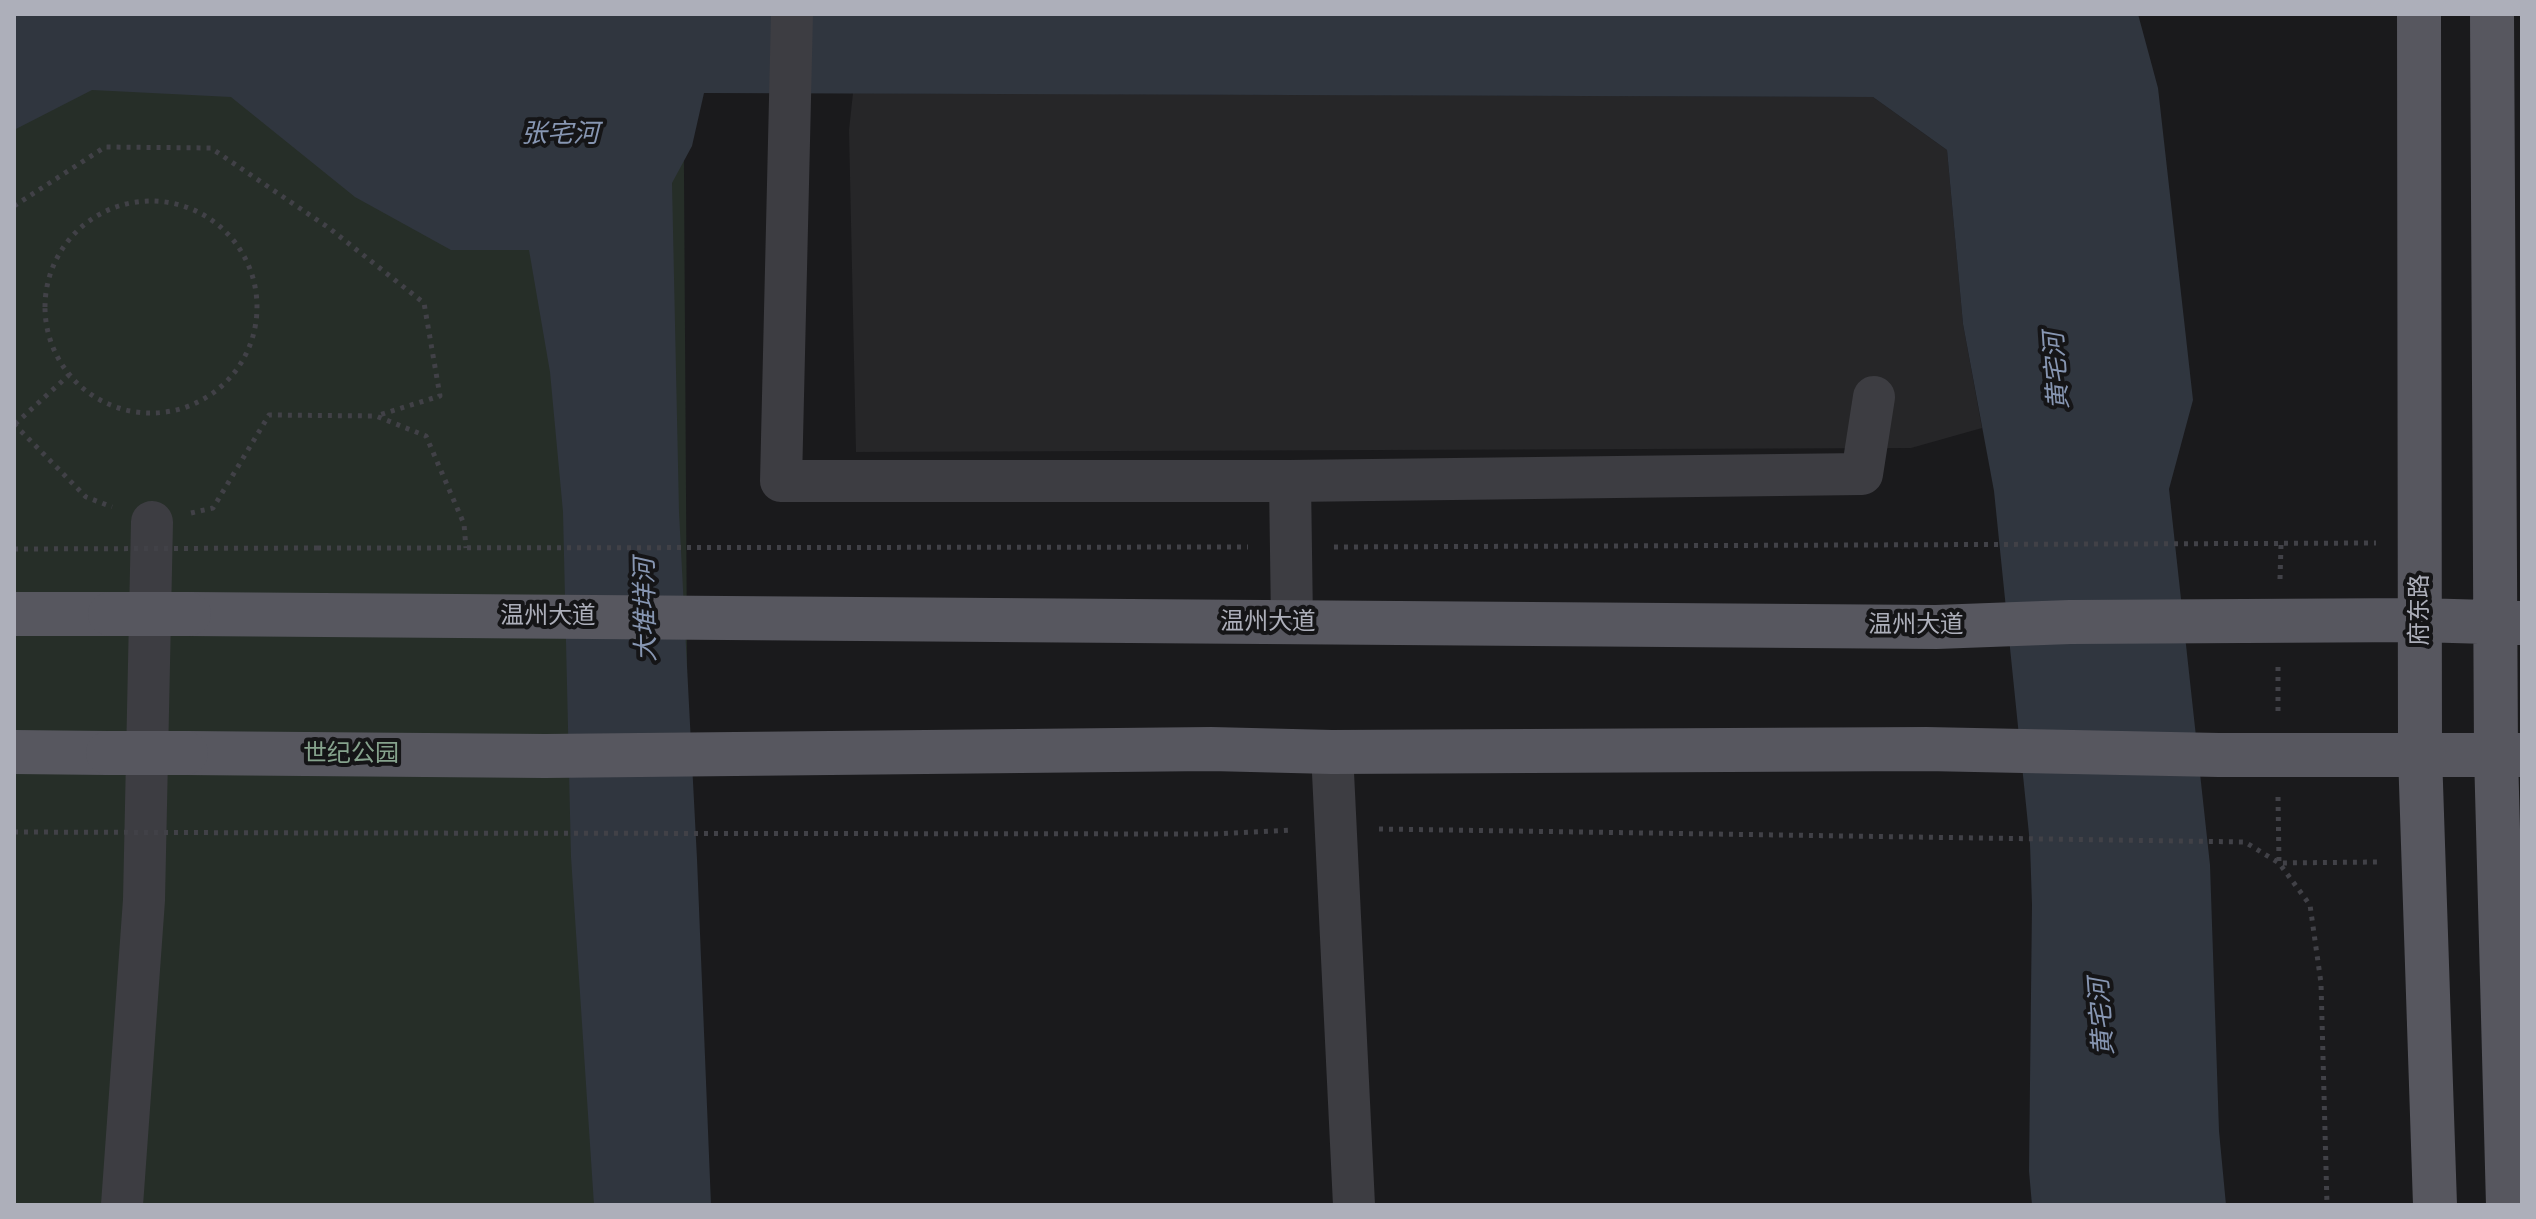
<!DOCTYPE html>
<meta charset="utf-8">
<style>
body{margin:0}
#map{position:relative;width:2536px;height:1219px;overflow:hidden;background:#1a1a1c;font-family:"Alegreya Sans",sans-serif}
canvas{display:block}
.frame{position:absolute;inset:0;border:16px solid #adafba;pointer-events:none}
</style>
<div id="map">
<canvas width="2536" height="1219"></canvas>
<div class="frame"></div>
</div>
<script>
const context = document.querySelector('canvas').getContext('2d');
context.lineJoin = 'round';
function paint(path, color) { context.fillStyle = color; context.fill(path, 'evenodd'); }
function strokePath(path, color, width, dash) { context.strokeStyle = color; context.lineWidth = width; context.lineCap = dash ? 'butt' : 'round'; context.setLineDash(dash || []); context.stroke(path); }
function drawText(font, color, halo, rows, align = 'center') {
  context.font = font + ' "Alegreya Sans","Noto Sans SC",sans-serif'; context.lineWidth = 8; context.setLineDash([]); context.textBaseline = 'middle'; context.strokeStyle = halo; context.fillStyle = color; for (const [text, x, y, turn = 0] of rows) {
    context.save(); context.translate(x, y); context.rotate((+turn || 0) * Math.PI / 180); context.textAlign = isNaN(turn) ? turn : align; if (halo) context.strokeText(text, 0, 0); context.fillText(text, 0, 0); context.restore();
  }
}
paint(new Path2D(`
 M 853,93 L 1873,97 L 1947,150 L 1963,324 L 1982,428 L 1911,448 L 856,452 L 849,130 Z`), '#262628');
paint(new Path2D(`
 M 14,14 L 683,14 L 689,973 L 697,1205 L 14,1205 Z`), '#262e28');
paint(new Path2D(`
 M 14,14 L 2138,14 L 2158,88 L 2193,400 L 2169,489 L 2210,865 L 2219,1131 L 2226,1205 L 2032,1205 L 2029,1171 L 2032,905 L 2030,844 L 1994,491 L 1963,324 L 1947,150 L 1873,97 L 704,93 L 692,146 L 672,183 L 679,512 L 697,859 L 711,1205 L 594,1205 L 571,857 L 563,512 L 550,372 L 529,250 L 451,250 L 355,197 L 231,97 L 92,90 L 14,130 Z`), '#30363f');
strokePath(new Path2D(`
 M45 307a106 106 0 1 1 212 0a106 106 0 1 1-212 0Z
 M 14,206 L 105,147 L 211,148 L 329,228 L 424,303 L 440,396 L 376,416
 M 14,424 L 86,497 L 112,507
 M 15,424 L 69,375
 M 191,513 L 213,508 L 269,415 L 376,416 L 426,436 L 464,524 L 466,548
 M 1334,547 L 2376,543
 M 317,548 L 1248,547
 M 2280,579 L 2281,545
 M 2278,711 L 2278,665
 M 2278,797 L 2279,863 L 2310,905 L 2321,983 L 2327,1205
 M 1379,829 L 2245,842 L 2279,863 L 2379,862
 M 334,833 L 1215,834 L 1293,830`), '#414147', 5, [4, 6]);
strokePath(new Path2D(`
 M 792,14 L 781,481 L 1290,481 L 1292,622
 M 1290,481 L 1862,474 L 1874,397
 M 1332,752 L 1354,1205
 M 122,1205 L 144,900 L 152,522`), '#3d3d42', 42);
strokePath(new Path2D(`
 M 2419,14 L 2420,754 L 2435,1205
 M 2492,14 L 2496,754 L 2508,1205
 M 14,614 L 110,614
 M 189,614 L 1936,627 L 2070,622 L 2419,620 L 2522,623
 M 14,752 L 108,753
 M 186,753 L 545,756 L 1211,749 L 1332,752 L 1926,749 L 2219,755 L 2522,755`), '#57575f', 44);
strokePath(new Path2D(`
 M 14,549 L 317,548
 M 14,832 L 334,833`), '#414147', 5, [4, 6]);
strokePath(new Path2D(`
 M 110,614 L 189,614
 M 108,753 L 186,753`), '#57575f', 44);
drawText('24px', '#adafba', '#151517', [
 ["府东路",2420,610,-90],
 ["温州大道",548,616],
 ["温州大道",1268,622],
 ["温州大道",1916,625]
]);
drawText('24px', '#86a38d', '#151517', [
 ["世纪公园",351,754]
]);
drawText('italic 26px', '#8796b2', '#151517', [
 ["张宅河",560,134],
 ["黄宅河",2057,371,-94],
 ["大堆垟河",646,610,-91],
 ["黄宅河",2102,1017,-94]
]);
</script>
